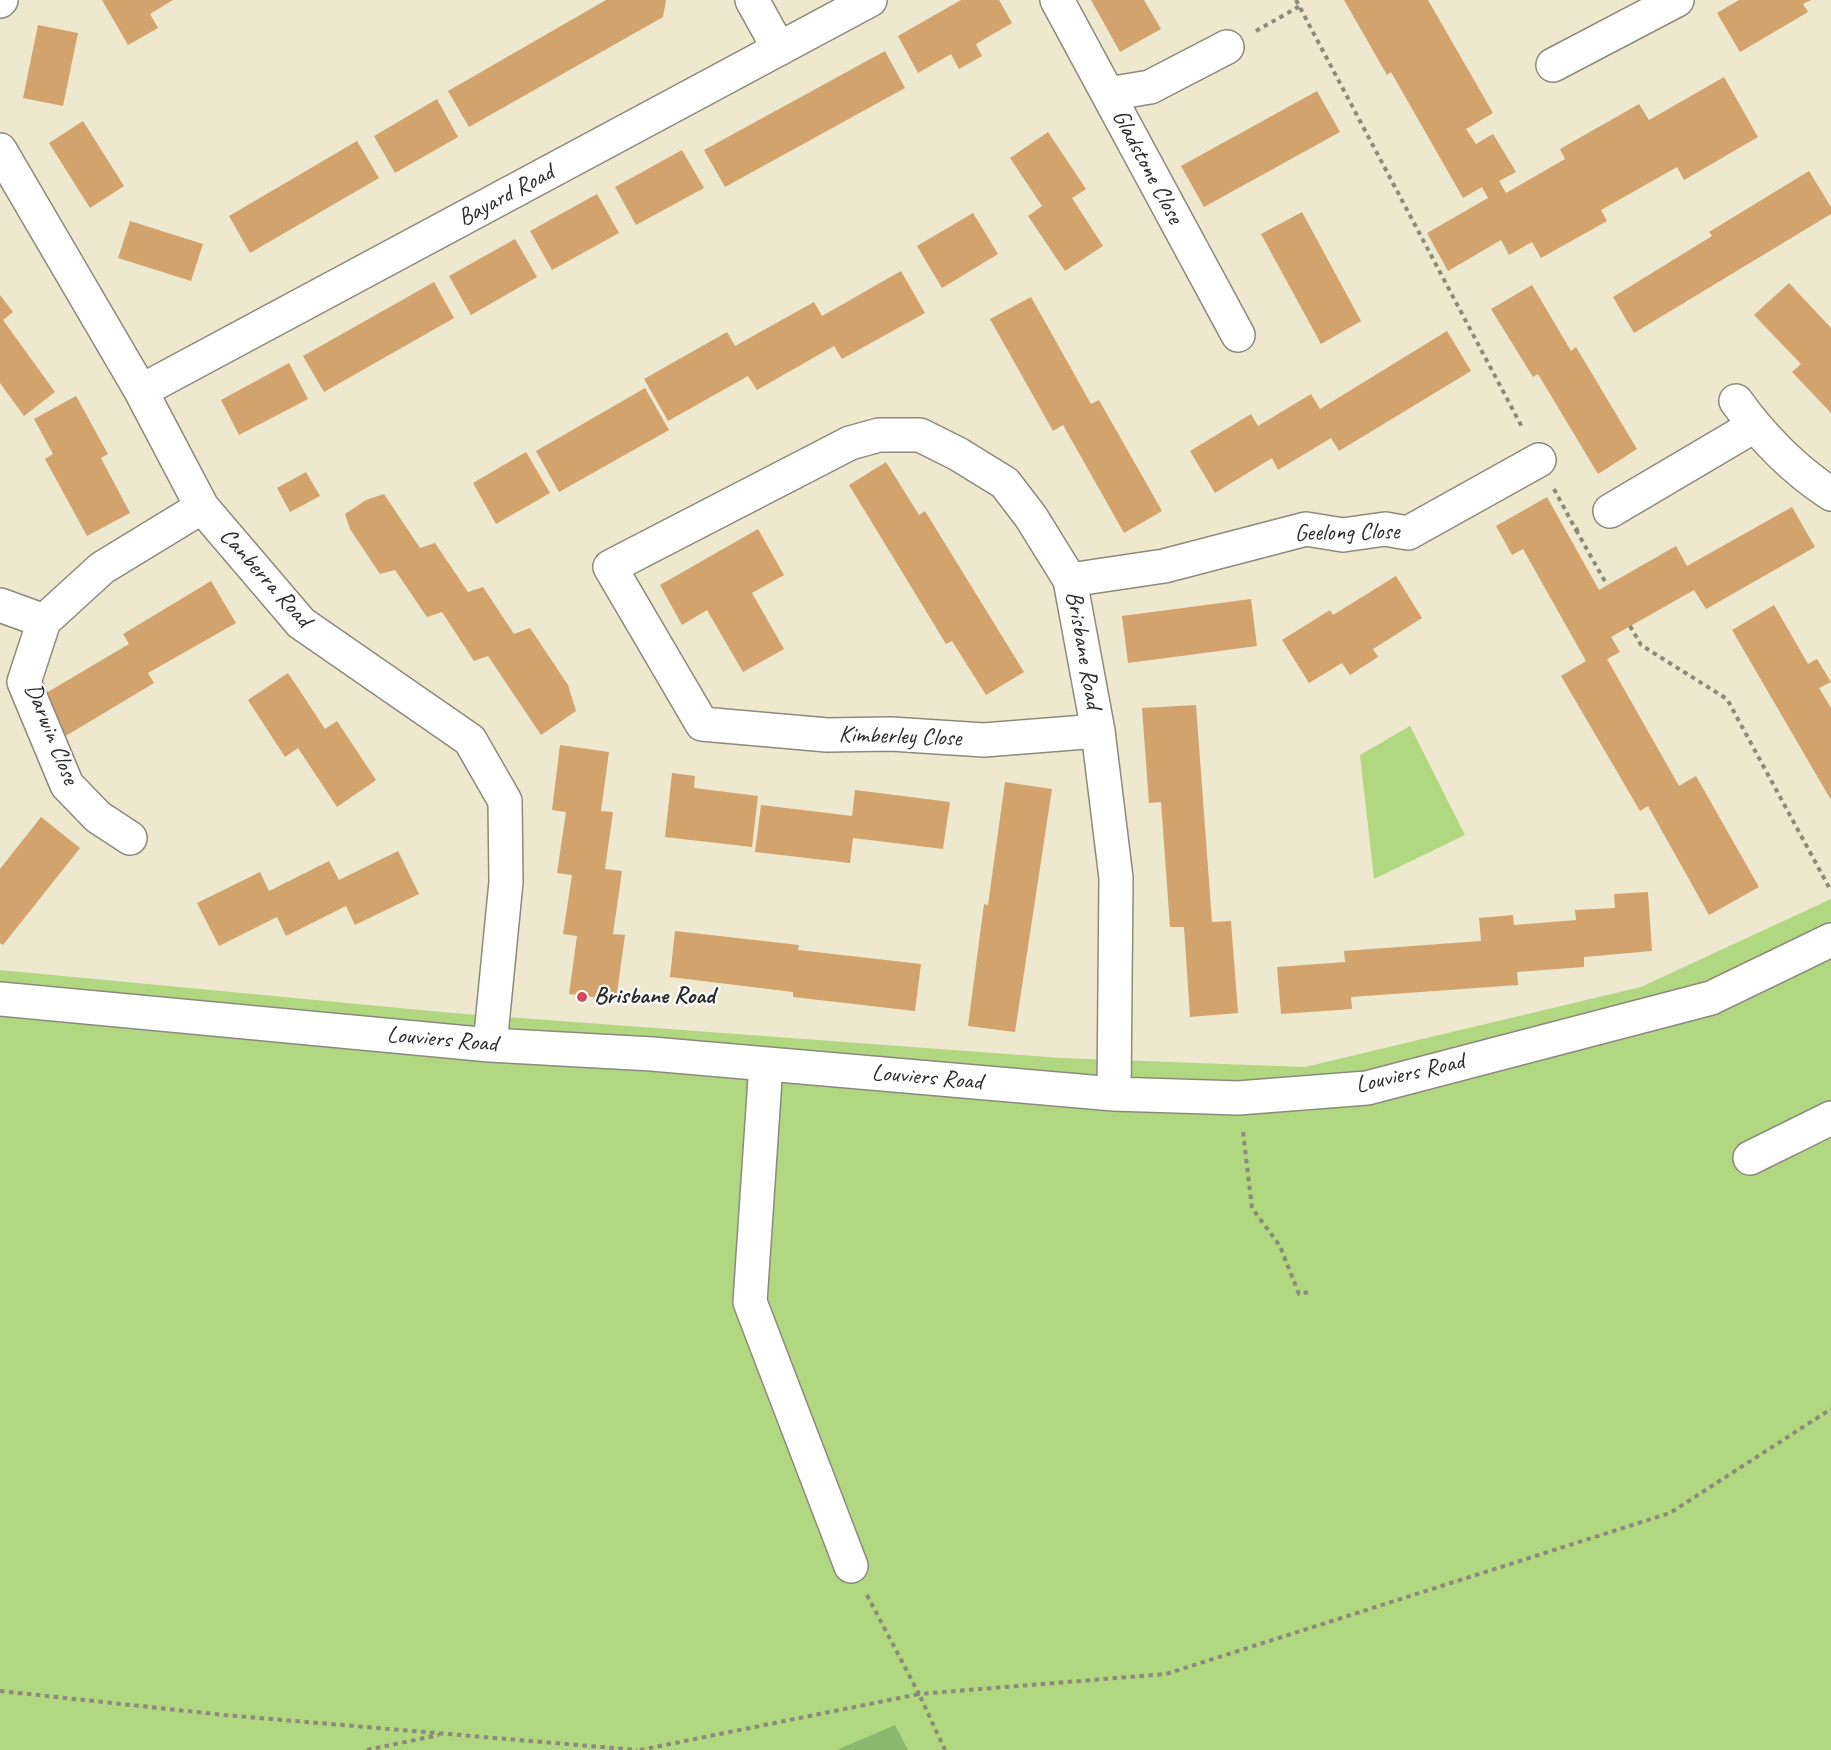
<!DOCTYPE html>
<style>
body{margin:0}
canvas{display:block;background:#ede8ce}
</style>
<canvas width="1831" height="1750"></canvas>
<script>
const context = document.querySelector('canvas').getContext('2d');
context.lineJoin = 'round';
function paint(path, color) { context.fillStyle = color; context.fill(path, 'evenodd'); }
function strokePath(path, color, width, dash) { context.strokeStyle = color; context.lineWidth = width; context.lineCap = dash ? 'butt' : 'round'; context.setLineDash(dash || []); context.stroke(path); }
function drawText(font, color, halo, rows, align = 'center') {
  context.font = font + ' Caveat,sans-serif'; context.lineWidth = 4.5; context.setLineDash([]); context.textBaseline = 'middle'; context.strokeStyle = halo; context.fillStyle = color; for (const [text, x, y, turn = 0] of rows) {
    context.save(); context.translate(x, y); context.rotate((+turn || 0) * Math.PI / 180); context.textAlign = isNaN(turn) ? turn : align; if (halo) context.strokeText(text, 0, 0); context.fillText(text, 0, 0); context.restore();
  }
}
paint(new Path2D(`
 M 1410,726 L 1465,835 L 1374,879 L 1360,755 Z
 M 1831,899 L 1831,1750 L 0,1750 L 0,970 L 452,1013 L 1061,1058 L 1305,1067 L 1641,987 Z`), '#b1d780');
paint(new Path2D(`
 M 895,1725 L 908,1750 L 837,1750 Z`), '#8cb86e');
paint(new Path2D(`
 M 102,0 L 173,0 L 150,14 L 158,28 L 128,45 Z
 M 606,0 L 666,0 L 663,17 L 469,127 L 448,91 Z
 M 961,0 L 999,0 L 1012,23 L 976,44 L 982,56 L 959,69 L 951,54 L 918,73 L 898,36 Z
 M 1091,0 L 1144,0 L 1161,29 L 1120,52 Z
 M 1344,0 L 1428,0 L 1493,113 L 1466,129 L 1476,144 L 1493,134 L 1516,172 L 1499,181 L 1506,193 L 1565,159 L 1560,149 L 1639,104 L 1649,120 L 1724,77 L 1758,137 L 1684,180 L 1677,167 L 1601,210 L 1607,221 L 1541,258 L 1532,242 L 1509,255 L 1501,240 L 1448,271 L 1427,233 L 1488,198 L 1482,187 L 1463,198 L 1391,72 L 1387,75 Z
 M 1739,0 L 1811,0 L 1803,4 L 1808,12 L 1740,52 L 1717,13 Z
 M 38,25 L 78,33 L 63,106 L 23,98 Z
 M 885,51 L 905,88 L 725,187 L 704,150 Z
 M 1317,91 L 1340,132 L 1204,207 L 1181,166 Z
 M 437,99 L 458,137 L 395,173 L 374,136 Z
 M 83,121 L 124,186 L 90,208 L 49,143 Z
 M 1048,132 L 1086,189 L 1072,198 L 1103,246 L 1065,271 L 1028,216 L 1042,206 L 1010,158 Z
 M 357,141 L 379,178 L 250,253 L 229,216 Z
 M 682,150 L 704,188 L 636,225 L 615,187 Z
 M 1809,171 L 1831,207 L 1831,214 L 1634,333 L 1613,297 L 1712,236 L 1709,232 Z
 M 597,194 L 619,233 L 552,270 L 530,231 Z
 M 1302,212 L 1361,321 L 1321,344 L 1261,234 Z
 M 973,213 L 998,254 L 942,288 L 917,246 Z
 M 130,221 L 203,244 L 191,281 L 118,258 Z
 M 515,239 L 537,277 L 471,315 L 449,276 Z
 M 901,271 L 925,313 L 842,359 L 834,346 L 757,390 L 748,376 L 668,421 L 644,379 L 727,332 L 735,346 L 814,302 L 822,316 Z
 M 434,282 L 454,318 L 324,392 L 303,356 Z
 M 1789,283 L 1831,328 L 1831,413 L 1792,372 L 1801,364 L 1754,315 Z
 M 1532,285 L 1571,351 L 1576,347 L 1637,449 L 1598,474 L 1538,374 L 1533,377 L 1491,309 Z
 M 0,295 L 13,312 L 3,320 L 55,392 L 24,416 L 0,383 Z
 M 1031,297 L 1091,404 L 1099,400 L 1162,511 L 1124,533 L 1063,425 L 1053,431 L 990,319 Z
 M 1447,331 L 1471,371 L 1339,451 L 1331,438 L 1278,470 L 1272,458 L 1215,493 L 1190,451 L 1251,414 L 1258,426 L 1311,394 L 1320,409 Z
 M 289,363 L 308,399 L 239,435 L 221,400 Z
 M 645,388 L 669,430 L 559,492 L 536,451 Z
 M 76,396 L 108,454 L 101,458 L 130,513 L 87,536 L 45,459 L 53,454 L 34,419 Z
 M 526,452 L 550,493 L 496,524 L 473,483 Z
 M 886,462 L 919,515 L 925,511 L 1024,672 L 986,695 L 952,641 L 946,644 L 849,485 Z
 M 306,472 L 320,496 L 290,512 L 277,488 Z
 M 384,494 L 420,548 L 435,543 L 468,592 L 483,587 L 514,634 L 530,628 L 568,685 L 576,711 L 541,735 L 488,656 L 474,661 L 442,612 L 427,617 L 395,570 L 380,574 L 350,529 L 345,514 L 366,500 Z
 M 1547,497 L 1599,590 L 1676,546 L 1687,566 L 1792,507 L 1815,547 L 1706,609 L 1694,590 L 1611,637 L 1620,652 L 1607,659 L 1679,786 L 1696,776 L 1759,887 L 1709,915 L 1648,806 L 1640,811 L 1561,676 L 1586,661 L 1523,549 L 1512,555 L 1496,526 Z
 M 758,529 L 784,575 L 752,593 L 784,649 L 743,672 L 707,610 L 682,625 L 660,585 Z
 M 1396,576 L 1422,618 L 1373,649 L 1378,657 L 1350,675 L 1342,663 L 1309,683 L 1282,640 L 1330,610 L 1333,615 Z
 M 211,581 L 236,623 L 148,673 L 154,683 L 64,737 L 41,696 L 129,644 L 123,634 Z
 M 1251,599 L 1257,646 L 1128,663 L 1122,616 Z
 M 1774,605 L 1808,664 L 1817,659 L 1831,682 L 1819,688 L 1831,708 L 1831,800 L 1732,630 Z
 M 288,673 L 325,729 L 337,721 L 376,780 L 337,807 L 298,748 L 285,757 L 248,700 Z
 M 1196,705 L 1212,922 L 1231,921 L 1238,1013 L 1190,1017 L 1184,927 L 1170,927 L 1161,802 L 1149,803 L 1142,708 Z
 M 560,745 L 609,752 L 601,811 L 613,812 L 605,869 L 622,871 L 613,934 L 625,935 L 616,1000 L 569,994 L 577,936 L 563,934 L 572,875 L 557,873 L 566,812 L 552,810 Z
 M 672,773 L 695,776 L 694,788 L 758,796 L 752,847 L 665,837 Z
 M 1005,782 L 1052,789 L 1015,1032 L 968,1026 L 984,904 L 988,905 Z
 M 855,790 L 950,802 L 943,849 L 853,838 L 850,863 L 755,852 L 761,805 L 852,816 Z
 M 41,817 L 80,848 L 3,945 L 0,943 L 0,869 Z
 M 398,851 L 419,894 L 355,925 L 346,906 L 286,936 L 277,917 L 219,946 L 197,903 L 260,872 L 269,891 L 329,861 L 339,880 Z
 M 1648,892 L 1652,951 L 1584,957 L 1584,967 L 1517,972 L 1518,985 L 1351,997 L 1352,1009 L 1281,1014 L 1277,967 L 1345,962 L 1344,951 L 1481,941 L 1479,918 L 1513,915 L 1514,925 L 1576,920 L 1575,910 L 1615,908 L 1614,894 Z
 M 675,931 L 799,945 L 798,950 L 921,964 L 915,1011 L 793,997 L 793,992 L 670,977 Z`), '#d3a36d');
const minor = new Path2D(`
 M 752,0 L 779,49
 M 1057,0 L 1238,335
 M 0,1 L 1,0
 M 1553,65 L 1677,0
 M 1108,94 L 1150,87 L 1227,47
 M 0,150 L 141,391 L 202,507 L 301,623 L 470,740 L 505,801 L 506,882 L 490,1045
 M 141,391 L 870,0
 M 1736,401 C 1762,437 1793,469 1831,494
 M 1610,511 L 1754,426
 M 1070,580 L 1164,566 L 1306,529 L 1343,535 L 1385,529 L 1408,533 L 1539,460
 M 0,605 L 44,621
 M 1098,731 L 984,740 L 891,734 L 827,735 L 702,724 L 610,567 L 850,443 L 879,435 L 920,435 L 958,454 L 1005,483 L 1031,517 L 1070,580 L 1098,731 L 1116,878 L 1114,1094
 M 130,838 L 98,817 L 67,785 L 24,682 L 44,621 L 102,568 L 202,507
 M 0,999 L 490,1045 L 652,1054 L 1114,1094 L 1238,1098 L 1367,1088 L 1711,998 L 1831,940
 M 766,1064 L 750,1302 L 851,1566
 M 1750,1158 L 1831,1118`);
strokePath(minor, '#8c8a7c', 36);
strokePath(new Path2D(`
 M 1296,0 L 1523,429
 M 1256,31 L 1300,6
 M 1554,489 L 1576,530 L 1581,527
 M 1576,530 L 1607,585
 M 1630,626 L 1641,645 L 1727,699 L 1831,891
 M 1243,1132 L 1252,1208 L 1280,1246 L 1299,1294 L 1309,1292
 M 867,1595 L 919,1694 L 1166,1674 L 1670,1513 L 1831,1409
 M 0,1691 L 224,1715 L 637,1750
 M 367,1750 L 439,1735
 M 640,1750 L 919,1694 L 945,1750`), '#8c8a7c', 4, [4.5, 4.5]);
strokePath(minor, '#fff', 33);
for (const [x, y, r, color] of [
 [582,997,6,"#d1495b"]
]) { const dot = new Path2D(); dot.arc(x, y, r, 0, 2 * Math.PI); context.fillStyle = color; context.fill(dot); strokePath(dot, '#fff', 2); }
drawText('24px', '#2b2b2b', '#fff', [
 ["Gladstone Close",1147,167,62],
 ["Bayard Road",506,196,-28],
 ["Geelong Close",1347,533,-1],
 ["Canberra Road",265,578,48],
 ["Brisbane Road",1083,650,80],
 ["Darwin Close",51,734,68],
 ["Kimberley Close",900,737,2],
 ["Louviers Road",442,1040,5],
 ["Louviers Road",1410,1074,-13],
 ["Louviers Road",927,1078,5]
]);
drawText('bold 24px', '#2b2b2b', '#fff', [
 ["Brisbane Road",594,997]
], 'left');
</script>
